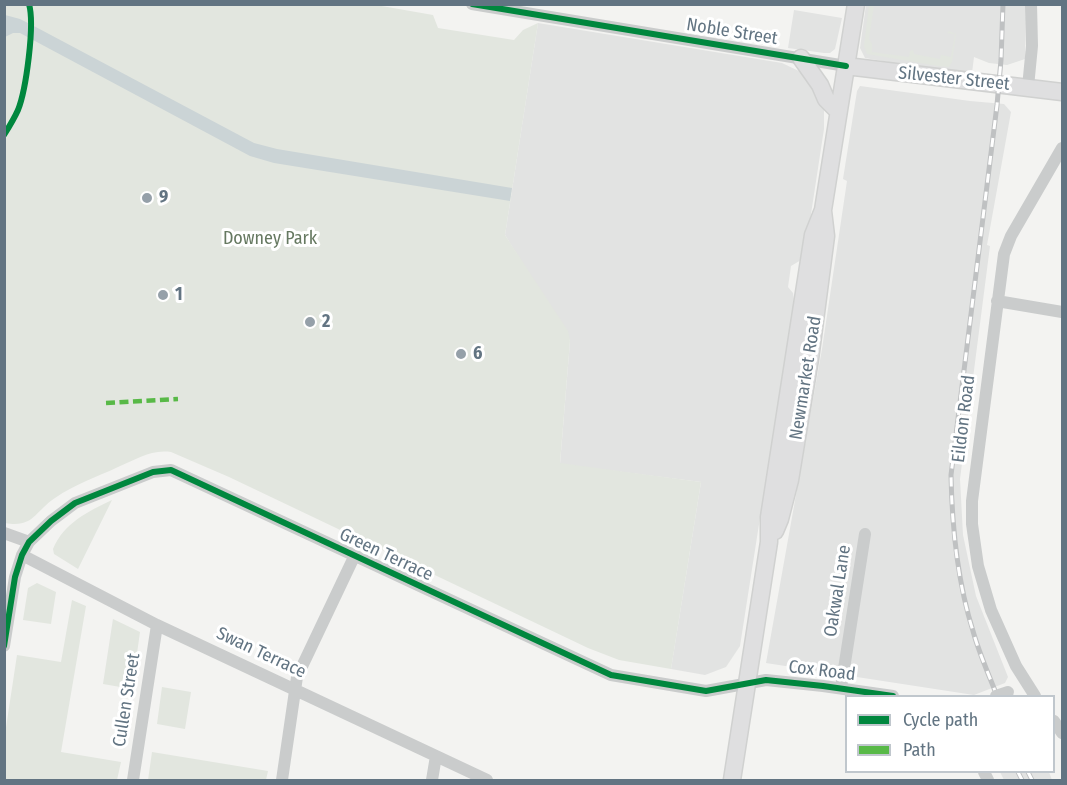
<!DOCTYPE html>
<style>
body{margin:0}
#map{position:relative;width:1067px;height:785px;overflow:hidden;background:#f3f3f1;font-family:"Fira Sans Condensed",sans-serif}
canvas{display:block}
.frame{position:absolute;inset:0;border:6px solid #627482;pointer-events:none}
.legend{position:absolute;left:845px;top:695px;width:210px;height:78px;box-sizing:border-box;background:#fff;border:2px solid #c0c7cd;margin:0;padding:8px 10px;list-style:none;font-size:18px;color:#627482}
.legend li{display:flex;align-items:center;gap:12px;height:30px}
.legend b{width:30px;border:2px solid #c0c7cd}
</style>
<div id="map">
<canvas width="1067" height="785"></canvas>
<div class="frame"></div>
<ul class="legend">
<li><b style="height:8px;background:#00873e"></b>Cycle path</li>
<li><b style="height:8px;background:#58b947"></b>Path</li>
</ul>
</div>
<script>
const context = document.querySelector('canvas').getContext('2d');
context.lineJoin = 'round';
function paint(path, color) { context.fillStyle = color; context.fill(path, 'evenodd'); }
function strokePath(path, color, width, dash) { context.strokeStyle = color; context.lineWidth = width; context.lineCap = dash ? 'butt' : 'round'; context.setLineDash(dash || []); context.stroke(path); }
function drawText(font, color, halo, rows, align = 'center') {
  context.font = font + ' "Fira Sans Condensed",sans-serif'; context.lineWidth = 6; context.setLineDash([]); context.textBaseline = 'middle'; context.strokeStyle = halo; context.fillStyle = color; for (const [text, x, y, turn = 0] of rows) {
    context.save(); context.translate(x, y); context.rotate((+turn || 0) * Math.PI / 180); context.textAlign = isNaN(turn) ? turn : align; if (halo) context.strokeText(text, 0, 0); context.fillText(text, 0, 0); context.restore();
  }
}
paint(new Path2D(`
 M 866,5 L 1026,5 L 1025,59 L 1007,65 L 989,63 L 974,57 L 972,73 L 930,69 L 865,58 L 860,48 Z
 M 794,10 L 842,18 L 835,49 L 830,53 L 824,53 L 788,48 Z
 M 538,23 L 782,63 L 803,73 L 824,106 L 824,129 L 809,227 L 801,260 L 791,266 L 788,287 L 793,293 L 794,300 L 740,646 L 726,667 L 705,675 L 671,669 L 701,482 L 560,464 L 570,341 L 505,235 Z
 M 860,86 L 970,101 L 1004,104 L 1011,112 L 987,245 L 990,246 L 960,479 L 963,535 L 976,596 L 1008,677 L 1005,683 L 974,695 L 766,663 L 822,349 L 847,181 L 843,179 L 857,91 Z
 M 1000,772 L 1049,772 L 1052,780 L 1004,780 Z`), '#e2e3e2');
paint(new Path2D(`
 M 4,5 L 376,5 L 433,15 L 438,28 L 514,40 L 523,30 L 538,23 L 505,235 L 568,331 L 570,341 L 560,463 L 701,482 L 671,669 L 619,660 L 588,648 L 229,477 L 171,452 C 151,449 135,460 118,467 C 97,477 75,484 55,498 C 34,512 34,528 5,523 Z
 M 869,5 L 874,5 L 869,39 L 872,44 L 872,52 L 909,57 L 910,51 L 913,50 L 914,54 L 940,59 L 941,55 L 951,57 L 955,34 L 947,33 L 949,31 L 956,34 L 952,62 L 949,67 L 938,66 L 867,54 L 864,46 Z
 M 112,500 L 78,569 L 54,554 L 53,549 C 64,523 87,512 112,500 Z
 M 37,583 L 56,592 L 51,624 L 23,620 L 28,588 Z
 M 72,600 L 86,606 L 61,752 L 121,762 L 117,780 L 5,780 L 5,734 L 17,655 L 61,662 Z
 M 113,619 L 140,632 L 132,689 L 103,684 Z
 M 162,687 L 191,692 L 185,729 L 157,724 Z
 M 152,752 L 268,771 L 266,780 L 148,780 Z`), '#e2e6df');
paint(new Path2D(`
 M 5,15 L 20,19 L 32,25 L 254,143 L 277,149 L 512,188 L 510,201 L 274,163 L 250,156 L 20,33 L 13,33 L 5,37 Z`), '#cbd4d6');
const major = new Path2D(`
 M 801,58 L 820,85 L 826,99 L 838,111
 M 846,66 L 1062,92
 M 775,531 L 780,519 L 790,480 L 810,359 L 826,236 L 823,211
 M 732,780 L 769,542 L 769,517 L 813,235 L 823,210 L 856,4`);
strokePath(major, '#d0d1d0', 19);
strokePath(new Path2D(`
 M 472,4 L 846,66
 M 1028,87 L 1032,46 L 1031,4
 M 997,301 L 1062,312
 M 4,533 L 29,542
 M 22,555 L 157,625 L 487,780
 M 4,646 L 15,577 L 22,555 L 29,542 L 51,521 L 75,503 L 153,472 L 171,470 L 611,675 L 706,691 L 766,680 L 823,686 L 893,696
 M 841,688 L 865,534
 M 1035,696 L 1016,666 L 991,610 L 978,566 L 972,524 L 972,501 L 1004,254 L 1011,236 L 1062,148
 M 1054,721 L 1062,733
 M 984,772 L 988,780
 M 133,780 L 157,625
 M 282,780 L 297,677 L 354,557
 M 432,780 L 436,756`), '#cacccc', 12);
strokePath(major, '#dfdfe0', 16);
const rail = new Path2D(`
 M 997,696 C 989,675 979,653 973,631 C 957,580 952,528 951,475 L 997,105 L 1001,60 L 1003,4
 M 1018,772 L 1022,780
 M 1028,772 L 1032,780`);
strokePath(rail, '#bfc1c2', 5);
strokePath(rail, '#fff', 3, [9]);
strokePath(new Path2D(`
 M 996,696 L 1008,692`), '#cacccc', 12);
strokePath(new Path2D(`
 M 106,403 L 178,399`), '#58b947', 4.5, [9, 4.5]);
strokePath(new Path2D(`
 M 472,4 L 846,66
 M 4,135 C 9,127 14,119 18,110 C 26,90 35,25 29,4
 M 4,646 L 15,577 L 22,555 L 29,542 L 51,521 L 75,503 L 153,472 L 171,470 L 611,675 L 706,691 L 766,680 L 823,686 L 893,696`), '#00873e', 6);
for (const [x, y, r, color] of [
 [147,198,6,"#95a0a9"],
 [163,295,6,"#95a0a9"],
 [310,322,6,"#95a0a9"],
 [461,354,6,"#95a0a9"]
]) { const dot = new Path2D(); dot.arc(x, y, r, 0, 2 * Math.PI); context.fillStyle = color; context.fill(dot); strokePath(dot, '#fff', 2); }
drawText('18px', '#627482', '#fff', [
 ["Noble Street",732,32,9],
 ["Silvester Street",954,79,6],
 ["Newmarket Road",806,378,-81],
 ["Eildon Road",964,419,-83],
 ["Green Terrace",386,555,25],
 ["Oakwal Lane",838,591,-81],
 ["Swan Terrace",261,653,25],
 ["Cox Road",822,671,7],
 ["Cullen Street",127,700,-81]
]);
drawText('bold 18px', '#627482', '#fff', [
 ["9",159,198],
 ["1",175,295],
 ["2",322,322],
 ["6",473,354]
], 'left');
drawText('18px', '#667961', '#fff', [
 ["Downey Park",270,239]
]);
</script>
